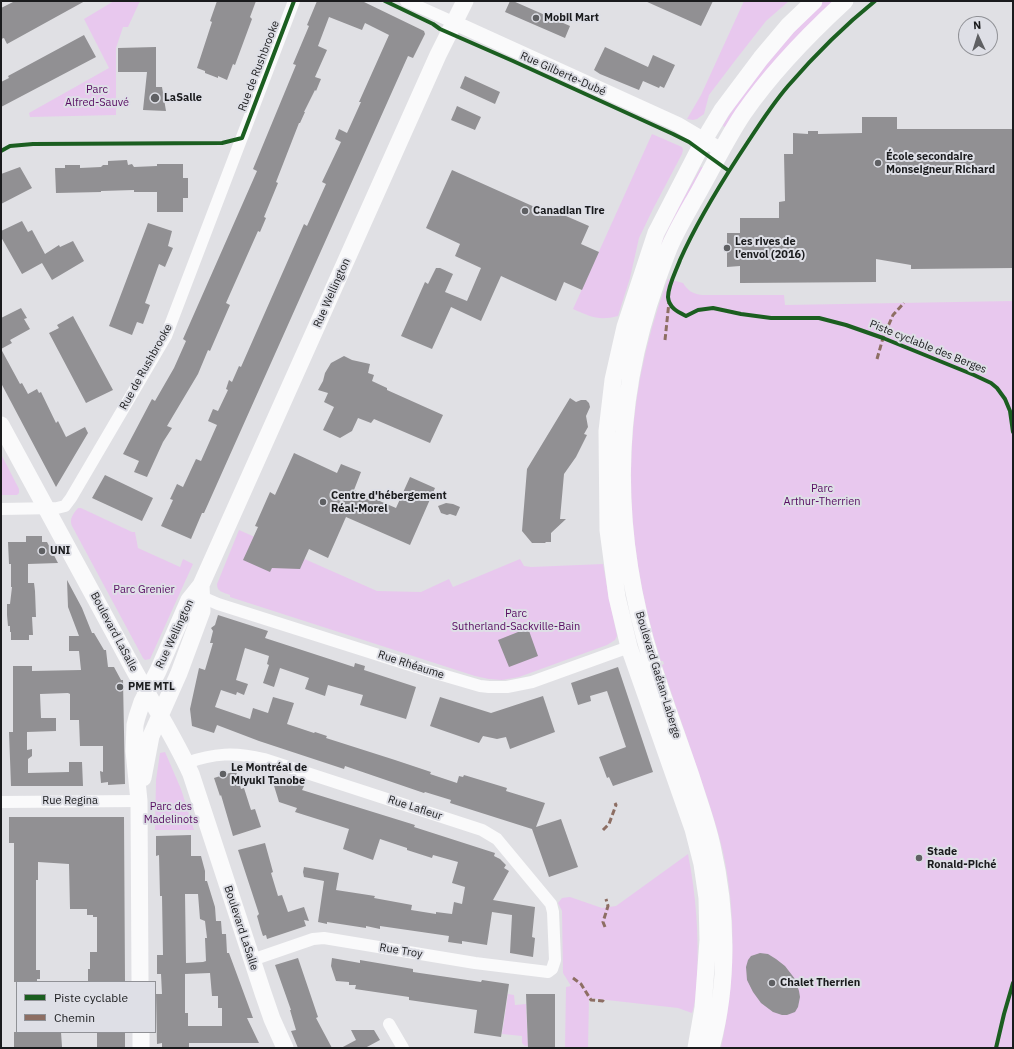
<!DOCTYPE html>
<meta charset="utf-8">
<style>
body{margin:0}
#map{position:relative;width:1014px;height:1049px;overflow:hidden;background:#e0e0e4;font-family:"IBM Plex Sans",sans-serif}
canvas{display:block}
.frame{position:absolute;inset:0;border:2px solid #1a1b1d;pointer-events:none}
.legend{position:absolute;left:16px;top:981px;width:140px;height:52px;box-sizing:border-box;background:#dedfe6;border:1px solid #909196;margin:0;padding:5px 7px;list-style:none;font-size:12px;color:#1a1b1d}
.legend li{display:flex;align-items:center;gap:8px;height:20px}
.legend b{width:20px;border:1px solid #909196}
.north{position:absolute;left:958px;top:16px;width:40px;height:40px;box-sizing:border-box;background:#dedfe6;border:1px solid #909196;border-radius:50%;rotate:356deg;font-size:11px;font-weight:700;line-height:16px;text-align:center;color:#1a1b1d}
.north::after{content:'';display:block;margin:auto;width:14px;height:18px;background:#5f6063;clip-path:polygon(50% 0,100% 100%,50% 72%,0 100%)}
</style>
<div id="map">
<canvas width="1014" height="1049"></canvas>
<div class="frame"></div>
<ul class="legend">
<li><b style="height:5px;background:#1b5e20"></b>Piste cyclable</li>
<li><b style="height:5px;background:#8d6e63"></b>Chemin</li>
</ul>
<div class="north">N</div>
</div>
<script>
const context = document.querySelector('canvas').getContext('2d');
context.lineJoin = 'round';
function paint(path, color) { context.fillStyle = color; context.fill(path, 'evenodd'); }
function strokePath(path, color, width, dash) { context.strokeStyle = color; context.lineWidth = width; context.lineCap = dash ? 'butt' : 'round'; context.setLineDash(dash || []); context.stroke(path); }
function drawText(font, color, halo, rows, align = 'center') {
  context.font = font + ' "IBM Plex Sans",sans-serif'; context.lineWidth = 4; context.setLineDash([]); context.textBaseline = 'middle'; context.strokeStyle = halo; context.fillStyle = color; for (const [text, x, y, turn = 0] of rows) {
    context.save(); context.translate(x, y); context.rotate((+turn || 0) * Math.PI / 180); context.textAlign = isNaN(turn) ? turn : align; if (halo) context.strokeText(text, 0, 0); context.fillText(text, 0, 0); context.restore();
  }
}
paint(new Path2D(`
 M 114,1 L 140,1 L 128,27 L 123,27 L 116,48 L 116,115 L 30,117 L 29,113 L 109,68 L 84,19 Z
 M 744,1 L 789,1 L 766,21 L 734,62 L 709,95 L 704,114 L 697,119 L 693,120 L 687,119 L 701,95 Z
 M 823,1 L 834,1 L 725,127 L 724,127 L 723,125 C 751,80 786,39 823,1 Z
 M 652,134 L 682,147 L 683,150 L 682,154 L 653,209 L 639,238 L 630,278 L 618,316 C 599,321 591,317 573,309 Z
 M 701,167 L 703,167 L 656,254 L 680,205 Z
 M 668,279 L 683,283 C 688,291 693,294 702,295 L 784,295 L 785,305 L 1013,301 L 1013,1048 L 721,1048 C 735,984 737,916 723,852 C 716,822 706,794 696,765 C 685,732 673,698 662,665 L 664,664 L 663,661 L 661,661 C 620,533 620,406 668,279 Z
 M 1,454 L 19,489 L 19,493 L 17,495 L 1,495 Z
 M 78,508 L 81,508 L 132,532 L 135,532 L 138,548 L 180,567 L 183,559 L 193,564 L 150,659 L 145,660 L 143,658 L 72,526 C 69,519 73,514 78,508 Z
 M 239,530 L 377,591 L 421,592 L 449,579 L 453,587 L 520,559 L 524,566 L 531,567 L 603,564 L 609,598 L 617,636 L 615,640 L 607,645 L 519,677 L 502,680 L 489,679 L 475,676 L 230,597 L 230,595 C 223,592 217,592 217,584 Z
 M 165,752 L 181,789 L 194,830 L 155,830 L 156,780 L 160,753 Z
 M 688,854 C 696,895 699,935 697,976 C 696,988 696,1002 692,1013 L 678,1008 L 589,998 L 588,1048 L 565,1048 L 566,987 L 571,986 L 563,973 L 562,911 L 558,903 L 562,898 L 570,897 L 602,908 L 616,906 Z
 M 508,994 L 514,995 L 515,1005 L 526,1004 L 528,1046 L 525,1046 L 522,1043 L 522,1036 L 502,1034 Z`), '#e8c8ee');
paint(new Path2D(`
 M 15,1 L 85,1 L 7,44 L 4,38 L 1,39 L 1,8 Z
 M 217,1 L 256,1 L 250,17 L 252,19 L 235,65 L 233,64 L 227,80 L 218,76 L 218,78 L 205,73 L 205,71 L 197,68 L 212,22 L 210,21 Z
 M 317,1 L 362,1 L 424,31 L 425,34 L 413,58 L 408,56 L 204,513 L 202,513 L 191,539 L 161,526 L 173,500 L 170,499 L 177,484 L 183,487 L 196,459 L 201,461 L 217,425 L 208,421 L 213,409 L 218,411 L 228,390 L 226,389 L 229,380 L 232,382 L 239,366 L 241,367 L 304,224 L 307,226 L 326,184 L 322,182 L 341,142 L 335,139 L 339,129 L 347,133 L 361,102 L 359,102 L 389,35 L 365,23 L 362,30 L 329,17 L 318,46 L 327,50 L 315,77 L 321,79 L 316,91 L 315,90 L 304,112 L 305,112 L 300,123 L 299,123 L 276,182 L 278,183 L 264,217 L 266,218 L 260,232 L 258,231 L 226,303 L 230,305 L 210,351 L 208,350 L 198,374 L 167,426 L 172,428 L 163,442 L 147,477 L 134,472 L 139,461 L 123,454 L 152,399 L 155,401 L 174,368 L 186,341 L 183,339 L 257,171 L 253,169 L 296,65 L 293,64 L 309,26 L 307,25 Z
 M 510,1 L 513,1 L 570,26 L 565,38 L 505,12 Z
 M 645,1 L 713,1 L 701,26 Z
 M 84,35 L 96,57 L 1,107 L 1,82 L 9,78 L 8,76 Z
 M 156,47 L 156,87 L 162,87 L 166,111 L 143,110 L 147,72 L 118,72 L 118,48 Z
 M 605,47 L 648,67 L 653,55 L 675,65 L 664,88 L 660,86 L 659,88 L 643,81 L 639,90 L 600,74 L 594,70 Z
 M 465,76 L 500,92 L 495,104 L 460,88 Z
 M 457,106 L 481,117 L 475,130 L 451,120 Z
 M 862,117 L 897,117 L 897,129 L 1013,129 L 1013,268 L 911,269 L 911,265 L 876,259 L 876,282 L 740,283 L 740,266 L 727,267 L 727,233 L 740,233 L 740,218 L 779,218 L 779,202 L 785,201 L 784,154 L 793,154 L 793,133 L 808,134 L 808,131 L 818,131 L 818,134 L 862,133 Z
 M 127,160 L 128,165 L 132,164 L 134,167 L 157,166 L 157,164 L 183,164 L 183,178 L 188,178 L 188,198 L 183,198 L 183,212 L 157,212 L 157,192 L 134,192 L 134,190 L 101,191 L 101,192 L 56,193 L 55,168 L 65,168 L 65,165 L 80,165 L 80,168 L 101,167 L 103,165 L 108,165 L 108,161 Z
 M 20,167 L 32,188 L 1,204 L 1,174 Z
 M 452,170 L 548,213 L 550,209 L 589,226 L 581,244 L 599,252 L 582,290 L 564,282 L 556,301 L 501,276 L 481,321 L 451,307 L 432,349 L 401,336 L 425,282 L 428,284 L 436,268 L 440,268 L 453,274 L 445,292 L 467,301 L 481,268 L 455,256 L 460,244 L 426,228 Z
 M 22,221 L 28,232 L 32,230 L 45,254 L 59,245 L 60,247 L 73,241 L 84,261 L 52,280 L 42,263 L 22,274 L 1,237 L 1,231 Z
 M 148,223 L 172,231 L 168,246 L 173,248 L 165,267 L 159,264 L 145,303 L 150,305 L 143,324 L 137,322 L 132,335 L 109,326 Z
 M 21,308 L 27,318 L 24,319 L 30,329 L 10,340 L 12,343 L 1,349 L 1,318 Z
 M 73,316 L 113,390 L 86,403 L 49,333 L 59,328 L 57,325 Z
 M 1,349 L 20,384 L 22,383 L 28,394 L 37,389 L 39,393 L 41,392 L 56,423 L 58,421 L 66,437 L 85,427 L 88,433 L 56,487 L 1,383 Z
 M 344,356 L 352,360 L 370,364 L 368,373 L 374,375 L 372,381 L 387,388 L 387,390 L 443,415 L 430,443 L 374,419 L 371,423 L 358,418 L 352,431 L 340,438 L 323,430 L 334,407 L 324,402 L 328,393 L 318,390 L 323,381 L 325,373 L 331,363 Z
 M 570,398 L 576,402 L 581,400 L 586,400 L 589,403 L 590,407 L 586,416 L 588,427 L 584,434 L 587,435 L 576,457 L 564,474 L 560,519 L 566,519 L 551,533 L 551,542 L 546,542 L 545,543 L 532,543 L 522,531 L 527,469 Z
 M 294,453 L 337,473 L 341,464 L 361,472 L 354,490 L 396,508 L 410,477 L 435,488 L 410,545 L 346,517 L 328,558 L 309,549 L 300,569 L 272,568 L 270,572 L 243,560 L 258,527 L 255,526 L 270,492 L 275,495 Z
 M 105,475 L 153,498 L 142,521 L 92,498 Z
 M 446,503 L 453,504 L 460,507 L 456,516 L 450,514 L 447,515 L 441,513 L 438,506 Z
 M 26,536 L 42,536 L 42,542 L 47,542 L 58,563 L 28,564 L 28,583 L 34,583 L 35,591 L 36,617 L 32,617 L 33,635 L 29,635 L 29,640 L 11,640 L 11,632 L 10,632 L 10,626 L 8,626 L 7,615 L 7,604 L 10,604 L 12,587 L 11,587 L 11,564 L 9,564 L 8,542 L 26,542 Z
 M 67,580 L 82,608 L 92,633 L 94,633 L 104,650 L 106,650 L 108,667 L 114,667 L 121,680 L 123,680 L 125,784 L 108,785 L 108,782 L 101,783 L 100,771 L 103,772 L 103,746 L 80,746 L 79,720 L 70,720 L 70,694 L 68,693 L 40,694 L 41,718 L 56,718 L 56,731 L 27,732 L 27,750 L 32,749 L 32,756 L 28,759 L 28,773 L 69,772 L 69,762 L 82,762 L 83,786 L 11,786 L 9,732 L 13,732 L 13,666 L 32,666 L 32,671 L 81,670 L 79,651 L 69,651 L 69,636 L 79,636 L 68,607 Z
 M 218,615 L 268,631 L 265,638 L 354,667 L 355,663 L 365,666 L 364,670 L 416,687 L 406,719 L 360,705 L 363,695 L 328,685 L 325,696 L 305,689 L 309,678 L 280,668 L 274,687 L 263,683 L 269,665 L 267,664 L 269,656 L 245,648 L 236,680 L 248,684 L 244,695 L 237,692 L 236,695 L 221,690 L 215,707 L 250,719 L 253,708 L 268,713 L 273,697 L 294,703 L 287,724 L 314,733 L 315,732 L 327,736 L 326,738 L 395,760 L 431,772 L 430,774 L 457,783 L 459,776 L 463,777 L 464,775 L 507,788 L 506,791 L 545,803 L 536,827 L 561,819 L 578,867 L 549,877 L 532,829 L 450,803 L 451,800 L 425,792 L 424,793 L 345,766 L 344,769 L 259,741 L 217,725 L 214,733 L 192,726 L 190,709 L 199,668 L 205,670 L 213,643 L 210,643 L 213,631 L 211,628 L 215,625 Z
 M 528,628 L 538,656 L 509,667 L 498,640 Z
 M 618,667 L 653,772 L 613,786 L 609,777 L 607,778 L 599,757 L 626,747 L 607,691 L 590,696 L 591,701 L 578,705 L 571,683 Z
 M 543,696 L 555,732 L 510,749 L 506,737 L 497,739 L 483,736 L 479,743 L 430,726 L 440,697 L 491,713 Z
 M 236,771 L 241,789 L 244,788 L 251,810 L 255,809 L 261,827 L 233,836 L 221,795 L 220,796 L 214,778 Z
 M 271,776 L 304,786 L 302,790 L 415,825 L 414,827 L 495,853 L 494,856 L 500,859 L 506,865 L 504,868 L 509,871 L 493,900 L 535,907 L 532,937 L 535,938 L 533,957 L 510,953 L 512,915 L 492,912 L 487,945 L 462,941 L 462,944 L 448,942 L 449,936 L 380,926 L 380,929 L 366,926 L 366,928 L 327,922 L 327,924 L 318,922 L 324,881 L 304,877 L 303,872 L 304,867 L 339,873 L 336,890 L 375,896 L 374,898 L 412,905 L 411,910 L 436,914 L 436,912 L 452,914 L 454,902 L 462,904 L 465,887 L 452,883 L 458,862 L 433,855 L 432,858 L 407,850 L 407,848 L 380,839 L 373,860 L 343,849 L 349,829 L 295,812 L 297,808 L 279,802 Z
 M 9,817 L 124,817 L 125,982 L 88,982 L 88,969 L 90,969 L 90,952 L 97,952 L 97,917 L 93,917 L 93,915 L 87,915 L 87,909 L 70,909 L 69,864 L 38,862 L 38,880 L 36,880 L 36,970 L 40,970 L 40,979 L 37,979 L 37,982 L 14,982 L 14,843 L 9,843 Z
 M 191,835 L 191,856 L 201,856 L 205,871 L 205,881 L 207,881 L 215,907 L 216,921 L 221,921 L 222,934 L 226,934 L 227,953 L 229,953 L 253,1018 L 247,1018 L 259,1043 L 189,1043 L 189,1048 L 162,1048 L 162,1043 L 157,1044 L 156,994 L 162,994 L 161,974 L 157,974 L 157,955 L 163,955 L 162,896 L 160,896 L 159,855 L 156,856 L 156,836 ZM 185,894 L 198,894 L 200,919 L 205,921 L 207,938 L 205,938 L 206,961 L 203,962 L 186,963 ZM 210,973 L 212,996 L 218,996 L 218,1008 L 222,1008 L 222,1026 L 188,1026 L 188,1013 L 185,1013 L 185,974 Z
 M 265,843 L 273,872 L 271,873 L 278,896 L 282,895 L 288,912 L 304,907 L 309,921 L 304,920 L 306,926 L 267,939 L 266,935 L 263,936 L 261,930 L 257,916 L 259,914 L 238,850 Z
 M 760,953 L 768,954 L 776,959 L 785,966 L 795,979 L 799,991 L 800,997 L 798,1007 L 795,1012 L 787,1015 L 782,1015 L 773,1012 L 761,1003 L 753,992 L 747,980 L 746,967 L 748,960 L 751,956 Z
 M 298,958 L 318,1017 L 316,1018 L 332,1048 L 298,1048 L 291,1031 L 296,1030 L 290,1010 L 291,1010 L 275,965 Z
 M 332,958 L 360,963 L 360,960 L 413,969 L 413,972 L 481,982 L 482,980 L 509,984 L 501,1037 L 474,1033 L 477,1010 L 409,1000 L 409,997 L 355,989 L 356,985 L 349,985 L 349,982 L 336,981 L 331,966 Z
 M 526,994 L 555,994 L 555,1048 L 528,1048 Z
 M 351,1030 L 374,1030 L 380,1040 L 365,1048 L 341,1048 L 356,1040 Z
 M 14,1032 L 61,1032 L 62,1047 L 60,1048 L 14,1048 Z
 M 97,1032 L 125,1032 L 125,1048 L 97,1048 Z`), '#919093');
strokePath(new Path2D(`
 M 406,1 L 455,23
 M 1,509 L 57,508 L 65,506 L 71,498 L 166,336 L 294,1
 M 195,594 L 218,604 L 432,672 L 480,686 L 489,687 L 507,687 L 532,682 L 629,647
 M 186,763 C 214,753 235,752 264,759 L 482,830 L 497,839 L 551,904 L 553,912 L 555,960 L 552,969 L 548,972 L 475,963 L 324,938 L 313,939 L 252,960
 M 1,802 L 139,801
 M 389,1024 L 403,1048`), '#fafafb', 12);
strokePath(new Path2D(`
 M 455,23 L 677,124 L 721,150`), '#fafafb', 15);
strokePath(new Path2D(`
 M 1,425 C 43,503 85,580 127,657 C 148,697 173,734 191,774 L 263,993 L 272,1019 L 285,1048
 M 143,778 L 151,736 L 179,673 L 202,611 L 201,585
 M 140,982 L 139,801 L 134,751 L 135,725 L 137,717 L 142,702 L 158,671 L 189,600 L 201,585 L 438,55 L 465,1
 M 141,1032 L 141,1048
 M 696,1048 L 703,1008 L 708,940 L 707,898 L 702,864 L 693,829 L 629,647 L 617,597 L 608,530 L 607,431 L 613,380 L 625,327 L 656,233 L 704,140 L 722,110 L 761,58 L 788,26 L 814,1
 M 711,1048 C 729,983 727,911 712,846 C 707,822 698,799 691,776 C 678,738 664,701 652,663 C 612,534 611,407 657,280 C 661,269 665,258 669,248 C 678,227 690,208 701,188 C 715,163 727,138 743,114 C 772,72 808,35 845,1`), '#fafafb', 17);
strokePath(new Path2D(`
 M 665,340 L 669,302
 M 877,359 L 883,338 L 893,315 L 904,303
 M 603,830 L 609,824 L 616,805 L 615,803
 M 605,927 L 603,922 L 608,906 L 606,899
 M 573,978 L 581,984 L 591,1000 L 603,1001 L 605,1003`), '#8d6e63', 3, [6, 3]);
strokePath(new Path2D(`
 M 385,1 L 433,24 L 440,29 L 513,61 L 673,134 L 689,142 L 729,171
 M 875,1 C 844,26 814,56 788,86 C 769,108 754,133 738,157 C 716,191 696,224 680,260 C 676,271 668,286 668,297 C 669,308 678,312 686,316 L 698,310 L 713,308 L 741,314 L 771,318 L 819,318 L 846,325 L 883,338 L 974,375 L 991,383 L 997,388 L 1005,399 L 1010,411 L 1013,432
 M 1,151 L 10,146 L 33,144 L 222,143 L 242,138 L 294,1
 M 996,1048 L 1004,1014 L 1013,983`), '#1b5e20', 4);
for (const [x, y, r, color] of [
 [536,18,4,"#5f6063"],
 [155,98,5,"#5f6063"],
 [878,163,4,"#5f6063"],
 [525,211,4,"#5f6063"],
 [727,248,4,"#5f6063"],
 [323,502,4,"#5f6063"],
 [42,551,4,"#5f6063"],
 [120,687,4,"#5f6063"],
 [223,774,4,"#5f6063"],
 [919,858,4,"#5f6063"],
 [772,983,4,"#5f6063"]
]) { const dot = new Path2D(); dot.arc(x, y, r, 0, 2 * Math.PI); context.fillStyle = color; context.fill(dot); strokePath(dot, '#dedfe6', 1.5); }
drawText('bold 11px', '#1a1b1d', '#dedfe6', [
 ["Mobil Mart",544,18],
 ["LaSalle",164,98],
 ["École secondaire",886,157],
 ["Monseigneur Richard",886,170],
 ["Canadian Tire",533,211],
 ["Les rives de",735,242],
 ["l’envol (2016)",735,255],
 ["Centre d'hébergement",331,496],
 ["Réal-Morel",331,509],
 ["UNI",50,551],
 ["PME MTL",128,687],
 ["Le Montréal de",231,768],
 ["Miyuki Tanobe",231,781],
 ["Stade",927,852],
 ["Ronald-Piché",927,865],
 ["Chalet Therrien",780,983]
], 'left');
drawText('11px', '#1a1b1d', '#dedfe6', [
 ["Rue de Rushbrooke",259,66,-69],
 ["Rue Gilberte-Dubé",563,74,24],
 ["Rue Wellington",332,293,-66],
 ["Piste cyclable des Berges",928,347,22],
 ["Rue de Rushbrooke",146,367,-61],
 ["Boulevard LaSalle",114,632,62],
 ["Rue Wellington",175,634,-65],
 ["Rue Rhéaume",411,665,18],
 ["Boulevard Gaétan-Laberge",658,675,73],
 ["Rue Regina",70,801],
 ["Rue Lafleur",415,808,18],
 ["Boulevard LaSalle",241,928,72],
 ["Rue Troy",401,951,9]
]);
drawText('11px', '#570d62', '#dedfe6', [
 ["Parc",97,90],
 ["Alfred-Sauvé",97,103],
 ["Parc",822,489],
 ["Arthur-Therrien",822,502],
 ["Parc Grenier",144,590],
 ["Parc",516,614],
 ["Sutherland-Sackville-Bain",516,627],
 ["Parc des",171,807],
 ["Madelinots",171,820]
]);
</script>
